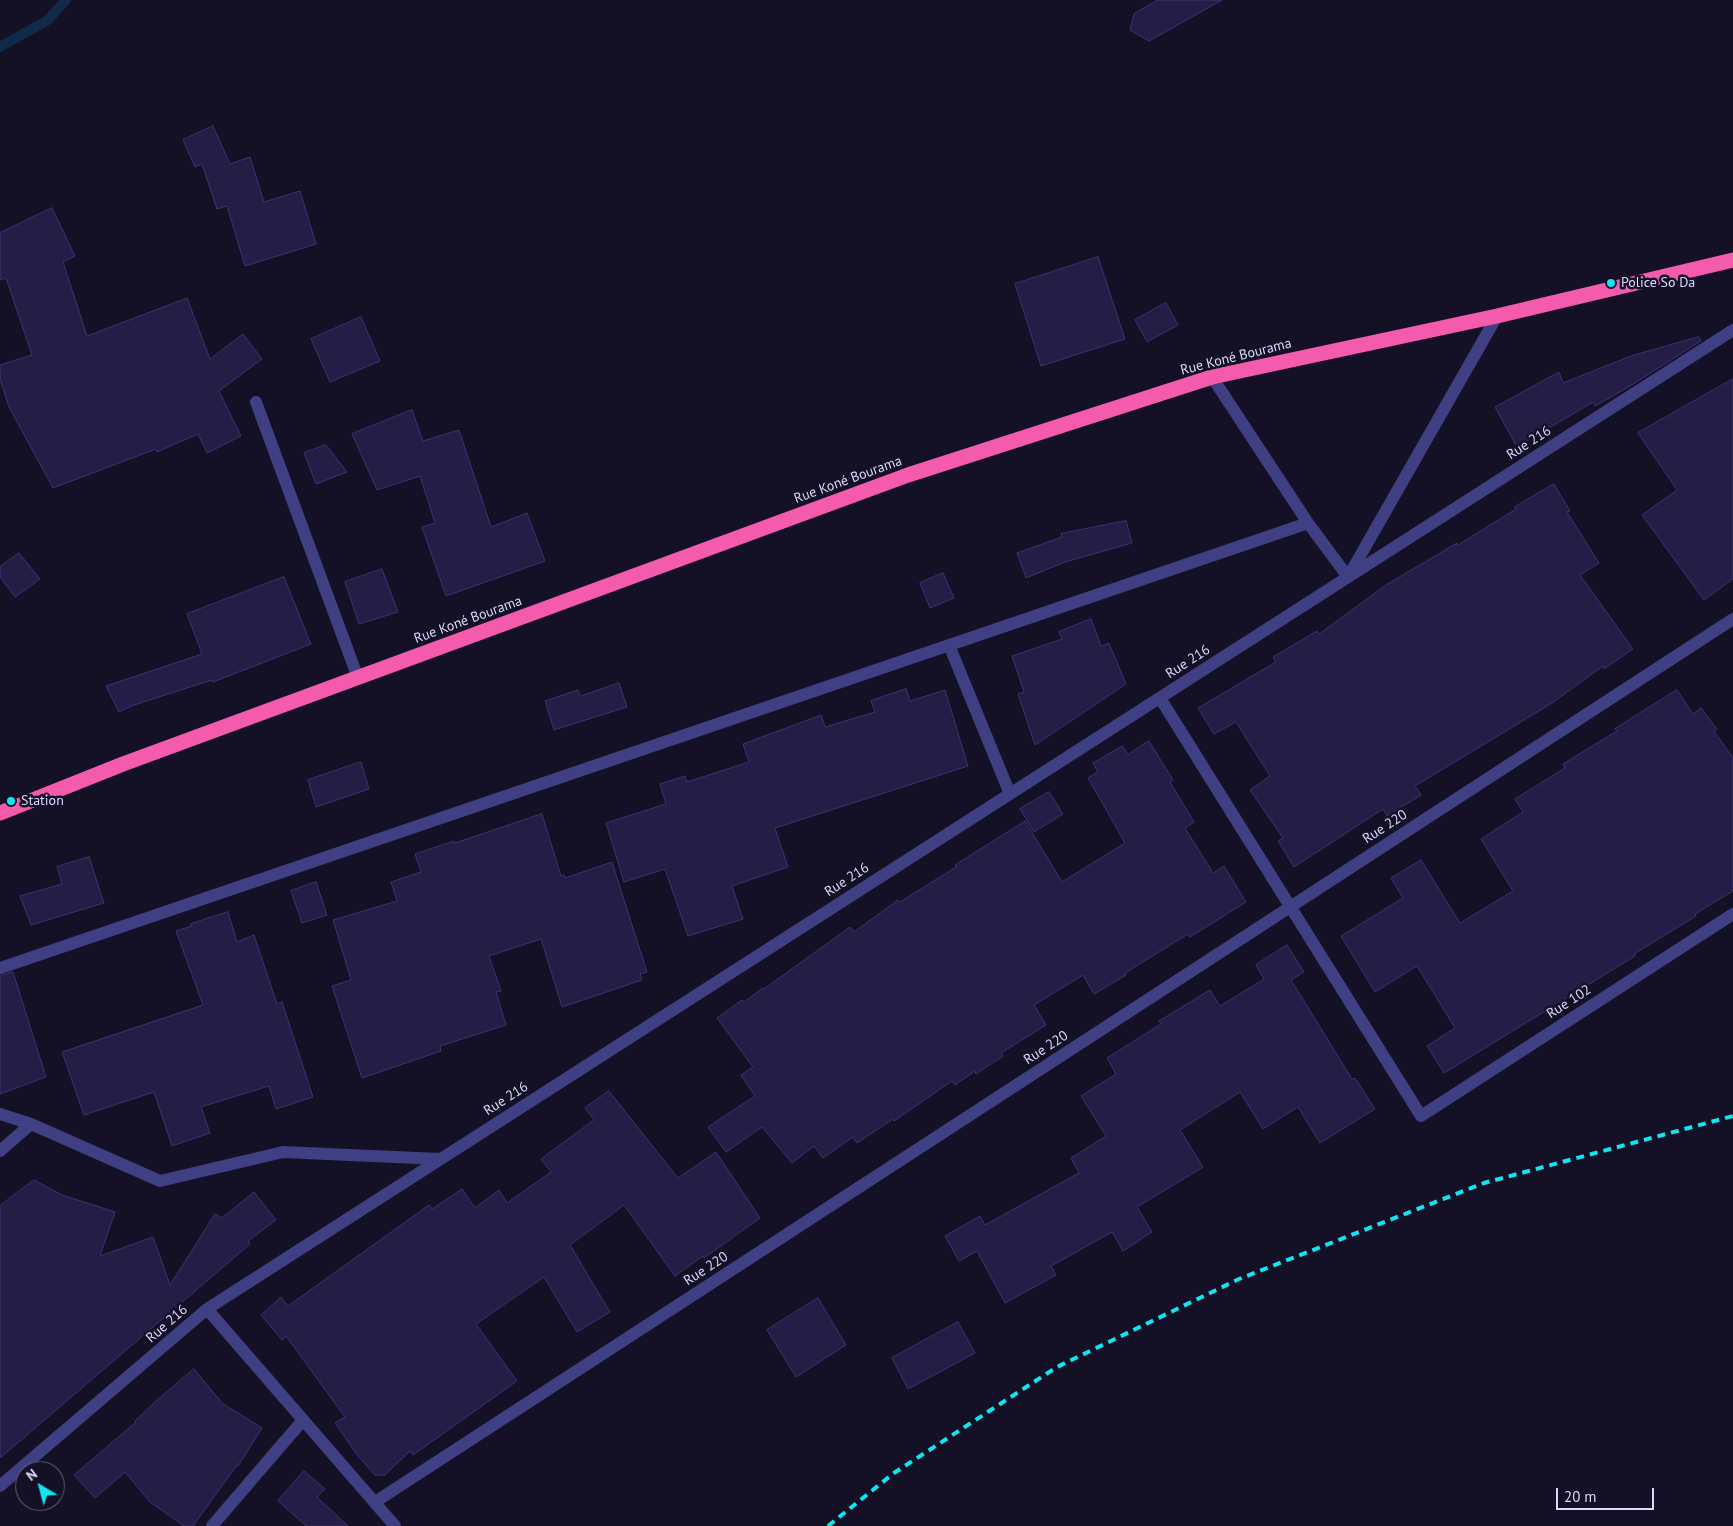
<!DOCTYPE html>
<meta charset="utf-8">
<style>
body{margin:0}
#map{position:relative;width:1733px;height:1526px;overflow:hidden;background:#141127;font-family:"PT Sans",sans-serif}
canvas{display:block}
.north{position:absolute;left:15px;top:1461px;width:50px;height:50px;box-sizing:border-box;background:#141127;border:1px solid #64617d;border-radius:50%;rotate:323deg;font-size:14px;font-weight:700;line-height:20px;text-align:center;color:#dbd9fd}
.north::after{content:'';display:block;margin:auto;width:18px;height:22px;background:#11e5f1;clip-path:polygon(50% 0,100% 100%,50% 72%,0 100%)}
.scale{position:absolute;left:1556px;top:1488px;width:98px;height:22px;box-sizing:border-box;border:2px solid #dbd9fd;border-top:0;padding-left:6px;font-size:15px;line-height:18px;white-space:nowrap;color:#dbd9fd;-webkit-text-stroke:4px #141127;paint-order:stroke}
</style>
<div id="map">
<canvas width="1733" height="1526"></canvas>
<div class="north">N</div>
<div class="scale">20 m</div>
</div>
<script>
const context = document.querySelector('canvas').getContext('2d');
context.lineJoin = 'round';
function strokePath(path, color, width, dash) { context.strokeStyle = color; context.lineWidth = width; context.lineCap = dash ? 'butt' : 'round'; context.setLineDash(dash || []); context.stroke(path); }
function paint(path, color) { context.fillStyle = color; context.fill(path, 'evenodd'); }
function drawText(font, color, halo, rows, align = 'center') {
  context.font = font + ' "PT Sans",sans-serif'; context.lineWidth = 5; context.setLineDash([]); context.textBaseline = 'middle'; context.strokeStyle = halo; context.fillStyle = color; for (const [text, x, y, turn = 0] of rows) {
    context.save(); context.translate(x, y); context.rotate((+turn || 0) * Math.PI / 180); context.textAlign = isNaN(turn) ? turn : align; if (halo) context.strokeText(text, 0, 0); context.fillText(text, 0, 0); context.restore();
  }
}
strokePath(new Path2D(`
 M 0,47 L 48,20 L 66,0`), '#122a4a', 10);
const building = new Path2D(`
 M 1158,0 L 1222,0 L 1149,41 L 1130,30 L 1134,14 Z
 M 213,126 L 230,164 L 250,157 L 264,202 L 300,191 L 316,244 L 245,266 L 227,206 L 217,209 L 202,164 L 195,167 L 183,140 Z
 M 52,208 L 75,256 L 63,262 L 87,336 L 187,298 L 210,359 L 243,334 L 262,359 L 219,391 L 241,436 L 207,453 L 198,434 L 157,452 L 156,449 L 53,488 L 9,407 L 0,379 L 0,365 L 32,355 L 6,278 L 0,280 L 0,233 Z
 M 1098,257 L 1125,339 L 1041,366 L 1015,284 Z
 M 1166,303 L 1178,325 L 1147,342 L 1135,320 Z
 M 361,317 L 380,361 L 330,382 L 311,339 Z
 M 1699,337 L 1701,341 L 1627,388 L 1595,406 L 1593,402 L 1517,447 L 1495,407 L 1559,372 L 1563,383 L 1631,356 Z
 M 1733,379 L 1733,579 L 1704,600 L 1642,515 L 1677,490 L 1638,433 Z
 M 412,410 L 423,441 L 459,430 L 491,527 L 527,513 L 545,561 L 446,596 L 422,527 L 435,523 L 420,476 L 377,490 L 352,434 Z
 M 326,445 L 347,472 L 316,484 L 304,453 Z
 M 1554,484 L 1570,511 L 1567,512 L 1599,563 L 1580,575 L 1633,649 L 1604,669 L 1603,666 L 1552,703 L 1415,786 L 1421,795 L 1387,816 L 1383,809 L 1294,867 L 1278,841 L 1283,838 L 1250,790 L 1270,776 L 1236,722 L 1214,734 L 1198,708 L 1276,662 L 1273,657 L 1317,631 L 1319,634 L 1386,585 L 1457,543 L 1458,545 L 1516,509 L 1515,507 Z
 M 1126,521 L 1132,543 L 1065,562 L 1026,578 L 1017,553 L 1062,537 L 1061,534 Z
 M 19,553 L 40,579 L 15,597 L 0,577 L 0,567 Z
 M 382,569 L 398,612 L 359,624 L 345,582 Z
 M 943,573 L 954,598 L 930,608 L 920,583 Z
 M 284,577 L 311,644 L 213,682 L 212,680 L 134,705 L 119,712 L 106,686 L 202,654 L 187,614 Z
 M 1091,619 L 1101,646 L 1109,643 L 1126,684 L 1035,745 L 1018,694 L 1024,692 L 1012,656 L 1062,639 L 1059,632 Z
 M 619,683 L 627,707 L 554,730 L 545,701 L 578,690 L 580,696 Z
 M 906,689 L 910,701 L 945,690 L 968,766 L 775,828 L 788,867 L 732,886 L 743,919 L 688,936 L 665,869 L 624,882 L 606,823 L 666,804 L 660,784 L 685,776 L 687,782 L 749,762 L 743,744 L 821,715 L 825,727 L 875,712 L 871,701 Z
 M 1677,690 L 1693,714 L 1701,708 L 1717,729 L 1714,731 L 1733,758 L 1733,891 L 1695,914 L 1696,916 L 1634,954 L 1635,956 L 1444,1073 L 1427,1046 L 1455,1028 L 1417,966 L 1375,992 L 1341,936 L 1403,898 L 1391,878 L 1421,860 L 1460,923 L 1513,891 L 1481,839 L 1523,812 L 1515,799 L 1565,768 L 1563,764 L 1617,731 L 1615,729 Z
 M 1149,741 L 1173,780 L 1170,782 L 1194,822 L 1185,828 L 1213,873 L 1224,866 L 1246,902 L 1190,937 L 1188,934 L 1125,973 L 1126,975 L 1094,994 L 1083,975 L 1034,1005 L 1046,1025 L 1001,1053 L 1003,1056 L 976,1074 L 975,1071 L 955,1085 L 952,1081 L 894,1121 L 893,1119 L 857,1143 L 853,1137 L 823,1158 L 814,1146 L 792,1163 L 762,1127 L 726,1152 L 708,1127 L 755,1096 L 741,1075 L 753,1067 L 717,1018 L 742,1000 L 744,1002 L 763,988 L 764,989 L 850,927 L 854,932 L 898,900 L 900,902 L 956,867 L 955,865 L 1025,821 L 1062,882 L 1125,843 L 1088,778 L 1098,772 L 1093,763 L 1122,746 L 1128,754 Z
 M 361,762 L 369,789 L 316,807 L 308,780 Z
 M 1049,792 L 1063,814 L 1034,832 L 1020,809 Z
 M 542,814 L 561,876 L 564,875 L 565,878 L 612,862 L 647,972 L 640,974 L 642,980 L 562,1007 L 541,939 L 489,956 L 501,991 L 496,992 L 506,1025 L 440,1046 L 441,1051 L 362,1078 L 332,986 L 351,980 L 333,920 L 397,901 L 391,882 L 421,872 L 415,854 L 454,841 L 454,843 Z
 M 89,857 L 104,903 L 31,925 L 20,896 L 62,884 L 57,867 Z
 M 316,882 L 327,915 L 302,923 L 291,891 Z
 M 228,912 L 237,942 L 254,935 L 277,1004 L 282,1002 L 313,1097 L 276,1109 L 269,1086 L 201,1107 L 210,1133 L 172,1146 L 154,1092 L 84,1115 L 62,1052 L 203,1005 L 176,931 L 192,926 L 191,924 Z
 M 1287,945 L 1304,972 L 1291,980 L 1352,1079 L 1355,1078 L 1375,1109 L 1320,1143 L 1298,1107 L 1263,1129 L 1240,1092 L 1180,1130 L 1203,1167 L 1137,1207 L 1152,1232 L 1123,1251 L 1112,1232 L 1051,1266 L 1056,1275 L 1005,1303 L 977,1251 L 959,1261 L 945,1236 L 980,1216 L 985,1225 L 1079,1173 L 1071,1158 L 1106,1136 L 1081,1096 L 1116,1074 L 1107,1058 L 1161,1024 L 1159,1021 L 1210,990 L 1220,1006 L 1264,979 L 1256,965 Z
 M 13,972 L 46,1077 L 0,1094 L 0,976 Z
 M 609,1091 L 678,1178 L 716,1152 L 760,1218 L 704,1258 L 703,1256 L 675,1276 L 624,1205 L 570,1245 L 610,1312 L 577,1332 L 544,1277 L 476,1324 L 517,1381 L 413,1455 L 410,1451 L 385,1475 L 375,1475 L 358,1456 L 335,1423 L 345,1417 L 286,1336 L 282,1340 L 261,1315 L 281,1297 L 288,1306 L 429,1205 L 432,1209 L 462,1189 L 475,1208 L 499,1190 L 507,1203 L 551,1172 L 541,1159 L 594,1120 L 585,1108 Z
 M 34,1180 L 62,1195 L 115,1212 L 100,1256 L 153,1237 L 170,1285 L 215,1214 L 222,1218 L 254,1192 L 276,1220 L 248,1241 L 250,1244 L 0,1458 L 0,1206 Z
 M 818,1298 L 846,1345 L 796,1377 L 767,1330 Z
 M 958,1322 L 975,1353 L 908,1389 L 892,1358 Z
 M 194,1369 L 222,1403 L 262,1428 L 238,1466 L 237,1465 L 193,1526 L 184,1526 L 150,1502 L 125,1472 L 95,1498 L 74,1475 L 136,1422 L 135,1421 L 155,1402 Z
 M 304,1471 L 325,1489 L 317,1497 L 348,1526 L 306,1526 L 278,1501 Z`);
paint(building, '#241e46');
strokePath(building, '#3b3271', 1);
strokePath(new Path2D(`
 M 1212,377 L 1308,523 L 1348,577 L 1497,316
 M 256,402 L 358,678
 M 949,645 L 1010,794
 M 1160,698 L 1421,1116 L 1733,914
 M 0,968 L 1308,523
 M 0,1114 L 31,1124 L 160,1181 L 283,1152 L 439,1159
 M 0,1151 L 31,1124
 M 207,1309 L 395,1526
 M 0,1486 L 207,1309 L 1733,330
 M 375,1502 L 1733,619
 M 212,1526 L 303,1420`), '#3f4083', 12);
strokePath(new Path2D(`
 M 0,813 L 123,764 L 908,475 L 1212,377 L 1497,316 L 1733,260`), '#f55bac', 15);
strokePath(new Path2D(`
 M 828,1526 L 894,1473 L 1057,1367 L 1239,1279 L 1484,1183 L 1733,1116`), '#11e5f1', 4, [8, 6]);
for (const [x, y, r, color] of [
 [1611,283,5,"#11e5f1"],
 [11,801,5,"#11e5f1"]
]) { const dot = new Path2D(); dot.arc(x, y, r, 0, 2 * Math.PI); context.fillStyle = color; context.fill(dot); strokePath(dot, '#141127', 2); }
drawText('14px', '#dbd9fd', '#141127', [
 ["Police So Da",1621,283],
 ["Station",21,801]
], 'left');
drawText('14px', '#dbd9fd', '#141127', [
 ["Rue Koné Bourama",1236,357,-14],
 ["Rue 216",1529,443,-33],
 ["Rue Koné Bourama",848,480,-20],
 ["Rue Koné Bourama",468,620,-20],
 ["Rue 216",1188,662,-33],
 ["Rue 220",1385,827,-33],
 ["Rue 216",847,880,-33],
 ["Rue 102",1569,1002,-33],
 ["Rue 220",1046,1048,-33],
 ["Rue 216",506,1099,-33],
 ["Rue 220",706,1269,-33],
 ["Rue 216",167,1324,-41]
]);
</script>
